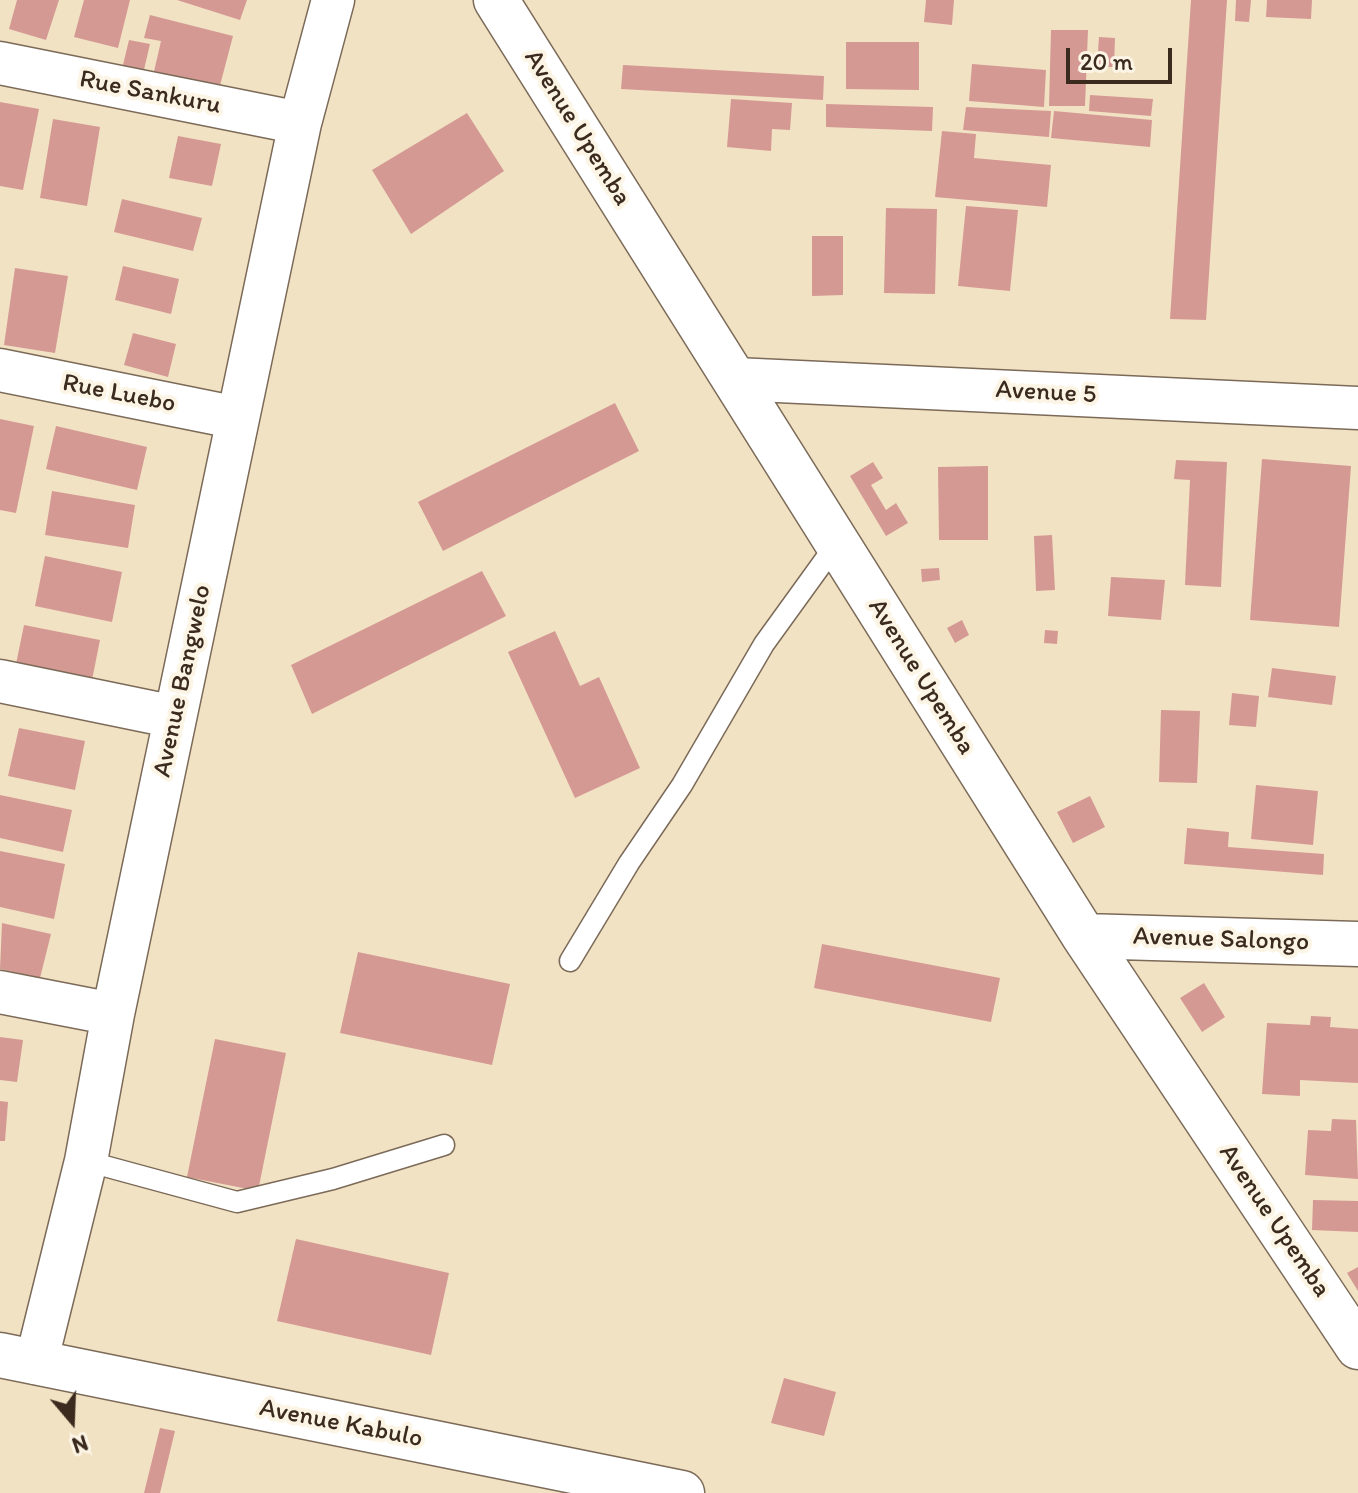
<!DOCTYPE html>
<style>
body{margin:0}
#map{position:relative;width:1358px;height:1493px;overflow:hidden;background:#f2e2c4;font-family:Itim,sans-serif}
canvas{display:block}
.north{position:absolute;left:32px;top:1381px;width:80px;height:80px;-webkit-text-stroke:6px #fcf5e5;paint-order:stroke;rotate:161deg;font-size:22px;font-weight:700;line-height:32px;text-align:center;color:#3b2a1e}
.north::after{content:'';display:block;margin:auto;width:28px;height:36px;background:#3b2a1e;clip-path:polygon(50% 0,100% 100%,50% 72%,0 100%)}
.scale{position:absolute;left:1066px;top:48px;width:106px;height:36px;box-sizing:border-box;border:4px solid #3b2a1e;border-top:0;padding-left:10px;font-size:24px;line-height:28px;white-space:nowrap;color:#3b2a1e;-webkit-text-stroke:6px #fcf5e5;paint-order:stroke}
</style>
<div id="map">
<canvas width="1358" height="1493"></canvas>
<div class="north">N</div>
<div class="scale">20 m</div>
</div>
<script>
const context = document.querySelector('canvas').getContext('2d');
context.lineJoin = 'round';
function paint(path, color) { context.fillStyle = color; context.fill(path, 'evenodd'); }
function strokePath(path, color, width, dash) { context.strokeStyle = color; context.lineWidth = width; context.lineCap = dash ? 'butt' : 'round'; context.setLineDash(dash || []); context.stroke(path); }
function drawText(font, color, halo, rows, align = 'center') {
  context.font = font + ' Itim,sans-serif'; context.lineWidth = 8; context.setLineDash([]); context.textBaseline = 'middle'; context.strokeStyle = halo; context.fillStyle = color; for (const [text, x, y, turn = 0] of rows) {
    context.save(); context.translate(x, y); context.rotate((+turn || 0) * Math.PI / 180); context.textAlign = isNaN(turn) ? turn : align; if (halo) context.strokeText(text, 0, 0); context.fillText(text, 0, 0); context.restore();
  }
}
paint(new Path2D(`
 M 17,0 L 59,0 L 46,40 L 9,29 Z
 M 84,0 L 130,0 L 118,48 L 74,37 Z
 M 177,0 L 247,0 L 240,20 Z
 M 926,0 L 954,0 L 952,25 L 924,22 Z
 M 1191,0 L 1227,0 L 1206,320 L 1170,319 Z
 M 1236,0 L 1251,0 L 1249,22 L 1235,21 Z
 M 1267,0 L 1312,0 L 1311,19 L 1266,17 Z
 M 150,15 L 233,36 L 218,93 L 153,76 L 161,41 L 144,38 Z
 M 1051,30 L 1088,30 L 1085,106 L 1049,106 Z
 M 1099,37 L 1115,38 L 1114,67 L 1097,67 Z
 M 129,40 L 150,44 L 143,74 L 122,69 Z
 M 846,42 L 919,42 L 919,90 L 846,89 Z
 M 972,64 L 1046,70 L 1044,107 L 969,101 Z
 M 623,65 L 824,76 L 823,100 L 621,89 Z
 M 1090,95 L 1153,99 L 1151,116 L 1089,111 Z
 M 731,99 L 792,103 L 790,130 L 772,129 L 771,151 L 727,147 Z
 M 0,102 L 39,109 L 23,190 L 0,186 Z
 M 826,104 L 933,107 L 932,131 L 826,127 Z
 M 966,107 L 1051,111 L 1049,137 L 963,130 Z
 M 1054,111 L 1152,120 L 1150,147 L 1051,138 Z
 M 467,113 L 504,171 L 411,234 L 372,170 Z
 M 53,119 L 100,127 L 87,206 L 40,198 Z
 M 942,131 L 976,134 L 974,158 L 1051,165 L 1047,207 L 935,197 Z
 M 178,136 L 221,144 L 212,186 L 169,178 Z
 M 122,199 L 202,218 L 193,251 L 114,232 Z
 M 966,206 L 1018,210 L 1010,291 L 958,286 Z
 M 886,208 L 937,209 L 935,294 L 884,293 Z
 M 812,236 L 843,236 L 843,295 L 812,296 Z
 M 123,266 L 179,279 L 171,314 L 115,300 Z
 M 15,268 L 68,276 L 55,353 L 4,345 Z
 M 133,333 L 176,344 L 168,377 L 124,365 Z
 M 615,403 L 639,451 L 443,551 L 418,502 Z
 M 0,419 L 34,426 L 16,513 L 0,510 Z
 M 56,426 L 147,447 L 137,490 L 46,469 Z
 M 1262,459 L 1351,466 L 1339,627 L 1250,620 Z
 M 1176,460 L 1227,462 L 1221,587 L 1185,585 L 1190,480 L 1174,479 Z
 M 873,462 L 883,478 L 871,485 L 886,510 L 896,503 L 908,523 L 886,536 L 850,476 Z
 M 988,466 L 988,540 L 939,540 L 938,467 Z
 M 52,491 L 135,505 L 128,548 L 45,535 Z
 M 1052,535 L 1055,590 L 1036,591 L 1034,536 Z
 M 45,556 L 122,572 L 112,622 L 35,606 Z
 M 939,568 L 940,580 L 922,582 L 921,569 Z
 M 482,571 L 506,616 L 312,714 L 291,665 Z
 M 1111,577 L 1165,580 L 1161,620 L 1108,616 Z
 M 962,620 L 969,635 L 955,643 L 947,628 Z
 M 24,625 L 100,640 L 92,680 L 16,664 Z
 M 1045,630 L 1058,631 L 1057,644 L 1044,643 Z
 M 555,631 L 580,686 L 599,677 L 640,768 L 575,798 L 508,652 Z
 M 1272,668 L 1336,676 L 1332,705 L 1268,697 Z
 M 1232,693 L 1259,696 L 1256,727 L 1229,725 Z
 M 1161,710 L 1200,711 L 1197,783 L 1159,782 Z
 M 19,728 L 85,741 L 75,790 L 8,776 Z
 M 1256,785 L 1318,791 L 1313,845 L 1251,839 Z
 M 0,795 L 72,810 L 63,852 L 0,838 Z
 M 1090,796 L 1105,827 L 1073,843 L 1057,812 Z
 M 1187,828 L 1229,832 L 1228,847 L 1324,854 L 1323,875 L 1184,864 Z
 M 0,851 L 65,864 L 54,919 L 0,907 Z
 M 2,923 L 51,934 L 40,978 L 0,969 Z
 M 822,944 L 1000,978 L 991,1022 L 814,988 Z
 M 358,952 L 510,984 L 492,1065 L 340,1033 Z
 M 1204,983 L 1225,1017 L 1202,1032 L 1180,998 Z
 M 1311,1016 L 1331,1017 L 1330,1027 L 1358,1029 L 1358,1083 L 1300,1080 L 1300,1096 L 1262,1094 L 1267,1023 L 1310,1025 Z
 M 0,1037 L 23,1040 L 17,1082 L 0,1080 Z
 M 215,1039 L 286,1053 L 258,1191 L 187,1177 Z
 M 0,1101 L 8,1102 L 5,1141 L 0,1141 Z
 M 1332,1119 L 1356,1120 L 1358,1179 L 1305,1175 L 1308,1130 L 1331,1131 Z
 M 1313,1200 L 1358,1201 L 1358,1232 L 1312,1230 Z
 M 296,1239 L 449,1273 L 431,1355 L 277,1321 Z
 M 1358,1267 L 1358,1291 L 1347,1273 Z
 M 784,1378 L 836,1392 L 824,1436 L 771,1423 Z
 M 160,1428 L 175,1431 L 160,1493 L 144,1493 Z`), '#d59994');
const lane = new Path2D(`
 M 570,961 L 629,863 L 682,785 L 764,644 L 837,543
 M 86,1161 L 237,1202 L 333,1179 L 444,1145`);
const street = new Path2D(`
 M 0,63 L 300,123
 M 0,370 L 238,418
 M 735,379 L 1358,408
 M 0,681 L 175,717
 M 0,992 L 113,1014
 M 36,1363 L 86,1161 L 113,1014 L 300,123 L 333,0`);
const secondary = new Path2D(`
 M 496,0 L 1084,936 L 1358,1347
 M 1084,936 L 1358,944
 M 0,1355 L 682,1493`);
strokePath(lane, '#7b6a58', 23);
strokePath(street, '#7b6a58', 45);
strokePath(secondary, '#7b6a58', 47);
strokePath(lane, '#fff', 20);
strokePath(street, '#fff', 42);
strokePath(secondary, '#fff', 44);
drawText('26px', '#3b2a1e', '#fcf5e5', [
 ["Rue Sankuru",150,93,11],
 ["Avenue Upemba",577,128,58],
 ["Avenue 5",1046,393,3],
 ["Rue Luebo",119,394,11],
 ["Avenue Upemba",921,677,58],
 ["Avenue Bangwelo",183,681,-78],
 ["Avenue Salongo",1221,940,2],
 ["Avenue Upemba",1274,1221,56],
 ["Avenue Kabulo",341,1424,11]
]);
</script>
